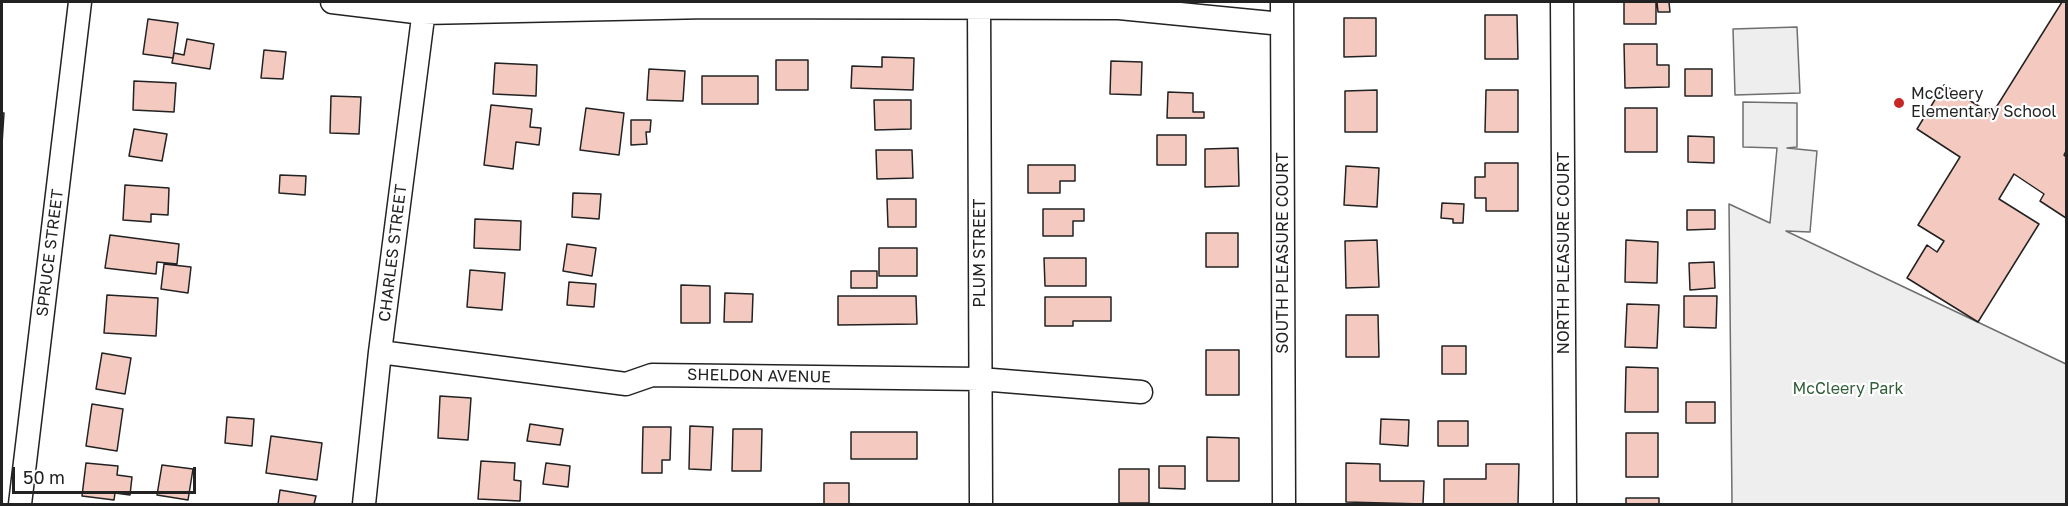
<!DOCTYPE html>
<style>
body{margin:0}
#map{position:relative;width:2068px;height:506px;overflow:hidden;background:#fff;font-family:"Golos Text",sans-serif}
canvas{display:block}
.frame{position:absolute;inset:0;border:3px solid #222;pointer-events:none}
.scale{position:absolute;left:12px;top:467px;width:184px;height:27px;box-sizing:border-box;border:3px solid #222;border-top:0;padding-left:8px;font-size:18px;line-height:21px;white-space:nowrap;color:#222;-webkit-text-stroke:4px #fff;paint-order:stroke}
</style>
<div id="map">
<canvas width="2068" height="506"></canvas>
<div class="frame"></div>
<div class="scale">50 m</div>
</div>
<script>
const context = document.querySelector('canvas').getContext('2d');
context.lineJoin = 'round';
function paint(path, color) { context.fillStyle = color; context.fill(path, 'evenodd'); }
function strokePath(path, color, width, dash) { context.strokeStyle = color; context.lineWidth = width; context.lineCap = dash ? 'butt' : 'round'; context.setLineDash(dash || []); context.stroke(path); }
function drawText(font, color, halo, rows, align = 'center') {
  context.font = font + ' "Golos Text",sans-serif'; context.lineWidth = 4.5; context.setLineDash([]); context.textBaseline = 'middle'; context.strokeStyle = halo; context.fillStyle = color; for (const [text, x, y, turn = 0] of rows) {
    context.save(); context.translate(x, y); context.rotate((+turn || 0) * Math.PI / 180); context.textAlign = isNaN(turn) ? turn : align; if (halo) context.strokeText(text, 0, 0); context.fillText(text, 0, 0); context.restore();
  }
}
const green = new Path2D(`
 M 1797,27 L 1800,93 L 1735,95 L 1733,29 Z
 M 1743,102 L 1797,103 L 1797,147 L 1787,148 L 1817,151 L 1810,232 L 1786,231 L 2066,364 L 2066,504 L 1732,504 L 1729,204 L 1770,223 L 1777,148 L 1743,147 Z`);
paint(green, '#eee');
strokePath(green, '#6f6f6f', 1.5);
const building = new Path2D(`
 M 1624,2 L 1656,2 L 1656,24 L 1624,24 Z
 M 1657,2 L 1669,2 L 1670,12 L 1658,12 Z
 M 2062,2 L 2066,2 L 2066,151 L 2064,155 L 2066,157 L 2066,218 L 2040,201 L 2044,194 L 2014,174 L 1999,199 L 2039,224 L 1978,322 L 1907,278 L 1927,245 L 1937,252 L 1944,241 L 1918,225 L 1960,157 L 1917,129 L 1944,85 L 1992,114 Z
 M 1485,15 L 1517,15 L 1518,59 L 1485,59 Z
 M 1344,18 L 1376,18 L 1376,56 L 1344,57 Z
 M 148,19 L 178,23 L 173,58 L 143,54 Z
 M 187,39 L 214,44 L 210,69 L 172,63 L 174,53 L 184,55 Z
 M 1624,44 L 1657,44 L 1657,65 L 1669,65 L 1669,87 L 1625,88 Z
 M 264,50 L 286,52 L 283,79 L 261,78 Z
 M 882,57 L 914,58 L 913,90 L 851,88 L 852,66 L 882,67 Z
 M 776,60 L 808,60 L 808,90 L 776,90 Z
 M 1111,61 L 1142,62 L 1141,95 L 1110,94 Z
 M 495,63 L 537,65 L 536,96 L 493,94 Z
 M 649,69 L 685,71 L 683,101 L 647,100 Z
 M 1685,69 L 1712,69 L 1712,96 L 1685,96 Z
 M 702,76 L 758,76 L 758,104 L 702,104 Z
 M 134,81 L 176,83 L 174,112 L 133,110 Z
 M 1377,90 L 1377,132 L 1345,132 L 1345,91 Z
 M 1486,90 L 1518,90 L 1518,132 L 1485,132 Z
 M 1168,92 L 1193,93 L 1193,112 L 1204,112 L 1204,118 L 1167,118 Z
 M 331,96 L 361,97 L 359,134 L 330,133 Z
 M 874,100 L 911,100 L 911,129 L 875,130 Z
 M 491,105 L 532,109 L 530,127 L 541,128 L 539,145 L 516,142 L 513,169 L 484,165 Z
 M 586,108 L 624,113 L 619,155 L 580,150 Z
 M 1625,108 L 1657,108 L 1657,152 L 1625,152 Z
 M 2,113 L 4,113 L 2,144 Z
 M 631,120 L 651,120 L 650,132 L 646,132 L 647,144 L 631,145 Z
 M 134,129 L 167,134 L 162,161 L 129,156 Z
 M 1157,135 L 1186,135 L 1186,165 L 1157,165 Z
 M 1688,136 L 1714,137 L 1714,163 L 1688,162 Z
 M 1238,148 L 1239,186 L 1205,187 L 1205,149 Z
 M 876,150 L 912,150 L 913,178 L 877,179 Z
 M 1485,163 L 1518,163 L 1518,211 L 1486,211 L 1486,198 L 1475,198 L 1475,177 L 1485,177 Z
 M 1028,165 L 1075,165 L 1075,181 L 1060,181 L 1060,193 L 1028,193 Z
 M 1346,166 L 1379,168 L 1377,207 L 1344,205 Z
 M 280,175 L 306,176 L 305,195 L 279,193 Z
 M 125,185 L 169,188 L 168,215 L 151,214 L 151,222 L 123,220 Z
 M 573,193 L 601,194 L 599,219 L 572,217 Z
 M 887,199 L 916,199 L 916,227 L 888,227 Z
 M 1442,203 L 1464,204 L 1463,223 L 1453,223 L 1453,219 L 1441,218 Z
 M 1043,209 L 1084,209 L 1084,221 L 1073,221 L 1073,236 L 1043,236 Z
 M 1687,210 L 1715,210 L 1715,229 L 1687,230 Z
 M 475,219 L 521,221 L 520,250 L 474,248 Z
 M 1206,233 L 1238,233 L 1238,267 L 1206,267 Z
 M 110,235 L 179,244 L 177,264 L 157,262 L 156,274 L 105,268 Z
 M 1377,240 L 1379,287 L 1346,288 L 1345,241 Z
 M 1626,240 L 1658,242 L 1657,283 L 1625,282 Z
 M 567,244 L 596,248 L 592,276 L 563,271 Z
 M 879,248 L 917,248 L 917,276 L 879,276 Z
 M 1044,258 L 1086,258 L 1086,286 L 1045,286 Z
 M 1714,262 L 1715,288 L 1690,290 L 1689,263 Z
 M 164,264 L 191,267 L 188,293 L 161,289 Z
 M 470,270 L 505,273 L 502,310 L 467,307 Z
 M 851,271 L 877,271 L 877,288 L 851,288 Z
 M 569,282 L 596,284 L 594,307 L 567,305 Z
 M 681,285 L 710,286 L 710,323 L 681,323 Z
 M 725,293 L 753,294 L 752,322 L 724,322 Z
 M 107,295 L 158,298 L 156,336 L 104,333 Z
 M 838,296 L 916,296 L 917,324 L 838,325 Z
 M 1684,296 L 1717,296 L 1716,328 L 1684,327 Z
 M 1045,297 L 1111,297 L 1111,321 L 1073,321 L 1073,326 L 1045,326 Z
 M 1627,304 L 1659,305 L 1657,348 L 1625,347 Z
 M 1346,315 L 1378,315 L 1379,357 L 1346,357 Z
 M 1442,346 L 1466,346 L 1466,374 L 1442,374 Z
 M 1206,350 L 1239,350 L 1239,395 L 1206,395 Z
 M 102,353 L 131,358 L 125,394 L 96,389 Z
 M 1626,367 L 1658,368 L 1658,412 L 1625,412 Z
 M 440,396 L 471,398 L 468,440 L 438,438 Z
 M 1686,402 L 1715,402 L 1715,423 L 1686,423 Z
 M 92,404 L 123,409 L 117,451 L 86,446 Z
 M 227,417 L 254,419 L 252,446 L 225,443 Z
 M 1381,419 L 1409,420 L 1408,446 L 1380,444 Z
 M 1438,421 L 1468,421 L 1468,446 L 1438,446 Z
 M 530,424 L 563,429 L 560,445 L 527,441 Z
 M 690,426 L 713,427 L 711,470 L 689,469 Z
 M 643,427 L 671,427 L 670,460 L 662,460 L 662,473 L 642,473 Z
 M 733,429 L 762,429 L 761,471 L 732,471 Z
 M 851,432 L 917,432 L 917,459 L 851,459 Z
 M 1626,433 L 1658,433 L 1658,477 L 1626,477 Z
 M 271,436 L 322,443 L 317,480 L 266,473 Z
 M 1207,437 L 1239,438 L 1239,481 L 1207,481 Z
 M 481,461 L 515,463 L 514,480 L 521,481 L 520,501 L 478,499 Z
 M 86,463 L 118,466 L 117,475 L 132,477 L 130,495 L 115,493 L 114,500 L 82,496 Z
 M 546,463 L 570,466 L 568,487 L 543,484 Z
 M 1346,463 L 1380,464 L 1380,481 L 1424,481 L 1423,504 L 1346,502 Z
 M 1486,464 L 1519,464 L 1518,504 L 1444,504 L 1444,479 L 1486,479 Z
 M 162,465 L 193,469 L 188,500 L 157,495 Z
 M 1159,466 L 1185,466 L 1185,489 L 1159,488 Z
 M 1119,469 L 1149,469 L 1149,503 L 1119,503 Z
 M 824,483 L 849,483 L 849,504 L 824,504 Z
 M 280,490 L 316,496 L 314,504 L 278,504 Z
 M 1626,498 L 1659,498 L 1659,504 L 1626,504 Z`);
paint(building, '#f3c9c0');
strokePath(building, '#222', 1.5);
const street = new Path2D(`
 M 332,2 L 423,13 L 709,7 L 1119,8 L 1282,24
 M 979,2 L 981,504
 M 1282,2 L 1284,504
 M 1562,2 L 1565,504
 M 380,352 L 626,384 L 652,375 L 980,379 L 1141,392
 M 20,504 L 80,2
 M 364,504 L 380,352 L 425,2`);
strokePath(street, '#222', 25);
strokePath(street, '#fff', 22);
for (const [x, y, r, color] of [
 [1899,103,6,"#c62828"]
]) { const dot = new Path2D(); dot.arc(x, y, r, 0, 2 * Math.PI); context.fillStyle = color; context.fill(dot); strokePath(dot, '#fff', 2); }
drawText('16px', '#222', '#fff', [
 ["McCleery",1911,94],
 ["Elementary School",1911,112]
], 'left');
drawText('16px', '#222', '#fff', [
 ["SPRUCE STREET",50,253,-83],
 ["CHARLES STREET",393,253,-83],
 ["PLUM STREET",980,253,-90],
 ["SOUTH PLEASURE COURT",1283,253,-90],
 ["NORTH PLEASURE COURT",1564,253,-90],
 ["SHELDON AVENUE",759,376,1]
]);
drawText('16px', '#2f5e38', '#fff', [
 ["McCleery Park",1848,389]
]);
</script>
